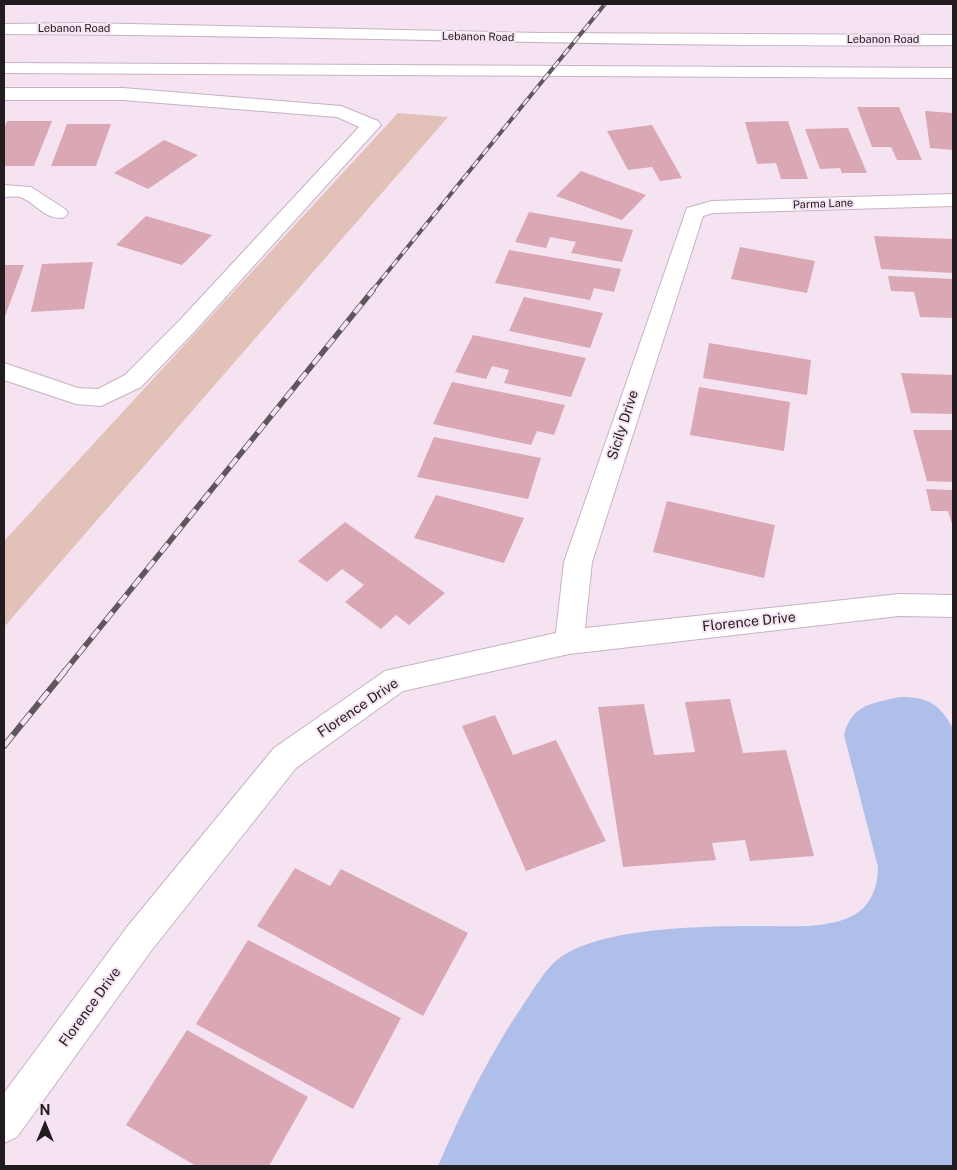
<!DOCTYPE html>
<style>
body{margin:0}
#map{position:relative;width:957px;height:1170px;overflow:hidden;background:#f5e3f2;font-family:"Public Sans",sans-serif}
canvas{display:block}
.frame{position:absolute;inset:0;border:5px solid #221c21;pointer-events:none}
.north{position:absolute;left:20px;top:1100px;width:50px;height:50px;-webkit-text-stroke:4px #f5e3f2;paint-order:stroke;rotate:0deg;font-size:14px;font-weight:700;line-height:20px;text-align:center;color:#221c21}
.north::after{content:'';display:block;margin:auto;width:18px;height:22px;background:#221c21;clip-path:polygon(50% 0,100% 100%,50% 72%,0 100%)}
</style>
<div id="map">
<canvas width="957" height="1170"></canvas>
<div class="frame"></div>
<div class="north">N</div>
</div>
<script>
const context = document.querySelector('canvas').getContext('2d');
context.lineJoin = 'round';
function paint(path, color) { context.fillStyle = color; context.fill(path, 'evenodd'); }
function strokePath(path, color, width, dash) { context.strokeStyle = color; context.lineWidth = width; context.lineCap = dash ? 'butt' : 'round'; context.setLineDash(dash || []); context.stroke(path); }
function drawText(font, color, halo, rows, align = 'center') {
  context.font = font + ' "Public Sans",sans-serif'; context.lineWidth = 4; context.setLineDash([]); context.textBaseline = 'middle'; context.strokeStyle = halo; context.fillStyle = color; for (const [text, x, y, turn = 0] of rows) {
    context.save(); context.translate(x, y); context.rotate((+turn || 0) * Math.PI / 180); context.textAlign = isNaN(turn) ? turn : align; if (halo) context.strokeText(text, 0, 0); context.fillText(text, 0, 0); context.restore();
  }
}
paint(new Path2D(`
 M 398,113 L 448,117 L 4,627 L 4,541 Z`), '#e2c1b9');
paint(new Path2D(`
 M 899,697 C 929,697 938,703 953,728 L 953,1166 L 438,1166 C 463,1108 491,1051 527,999 C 536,986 545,970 557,960 C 598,926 712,926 764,926 C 793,926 828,929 854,915 C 872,905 878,885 878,867 L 844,735 C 852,704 871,704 899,697 Z`), '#b0bfe9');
paint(new Path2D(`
 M 857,107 L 899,107 L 922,160 L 897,160 L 891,147 L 872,147 Z
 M 925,111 L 953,113 L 953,150 L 930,148 Z
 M 7,121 L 52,121 L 34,166 L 4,166 L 4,129 Z
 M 788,121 L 808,179 L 781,179 L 776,163 L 757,164 L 745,122 Z
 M 67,124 L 111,124 L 96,166 L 51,166 Z
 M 652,125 L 682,178 L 660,181 L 652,167 L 628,170 L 607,131 Z
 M 848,128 L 867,173 L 842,173 L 840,168 L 820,169 L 805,129 Z
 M 164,140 L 198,155 L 148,189 L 114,173 Z
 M 581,171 L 646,195 L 622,220 L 556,196 Z
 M 529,212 L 633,230 L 622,262 L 571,253 L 576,242 L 550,237 L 546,248 L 515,242 Z
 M 146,216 L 212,235 L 182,265 L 116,245 Z
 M 874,236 L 953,239 L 953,273 L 881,269 Z
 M 740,247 L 815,261 L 807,293 L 731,279 Z
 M 509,250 L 621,269 L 614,292 L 594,288 L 590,300 L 495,283 Z
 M 93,262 L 84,309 L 31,312 L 42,264 Z
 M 4,265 L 24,265 L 4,319 Z
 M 888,276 L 953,279 L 953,318 L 920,317 L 914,292 L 891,291 Z
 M 524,297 L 603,313 L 590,348 L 509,331 Z
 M 473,335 L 586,358 L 571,397 L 504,383 L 509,370 L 492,366 L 486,379 L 455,372 Z
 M 709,343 L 811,360 L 807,395 L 703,378 Z
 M 901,373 L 953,375 L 953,414 L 911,413 Z
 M 452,382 L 565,405 L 554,435 L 537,431 L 531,445 L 433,424 Z
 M 699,387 L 790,402 L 784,451 L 690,435 Z
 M 913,430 L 953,430 L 953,482 L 927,481 Z
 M 434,437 L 541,458 L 528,499 L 417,477 Z
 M 926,489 L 953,490 L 953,527 L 948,511 L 931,511 Z
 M 436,495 L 524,518 L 504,563 L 414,538 Z
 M 667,501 L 775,525 L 764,578 L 653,552 Z
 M 345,522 L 445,593 L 409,625 L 396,615 L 381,629 L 345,602 L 364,585 L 342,569 L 327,582 L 298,561 Z
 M 730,699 L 743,753 L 786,750 L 814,856 L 750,861 L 745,840 L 712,843 L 716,860 L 623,867 L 598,707 L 644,704 L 654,755 L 695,752 L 685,702 Z
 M 495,715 L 513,755 L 556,740 L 606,841 L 526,871 L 462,726 Z
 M 295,868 L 330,886 L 341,869 L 468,933 L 423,1016 L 257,926 Z
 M 248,940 L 401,1018 L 353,1109 L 196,1024 Z
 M 187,1030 L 308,1097 L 269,1166 L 196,1166 L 126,1125 Z`), '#daa8b4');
const minor = new Path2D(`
 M 4,88 L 123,88 L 341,106 L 378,121 L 381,125 L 194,332 L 141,387 L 101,406 L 76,404 L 4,380 L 4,363 L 78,388 L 98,389 L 125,375 L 178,322 L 359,127 L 337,117 L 123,100 L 4,100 Z
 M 4,185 L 31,187 L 65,209 L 68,213 L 65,217 C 46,222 37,203 20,197 C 15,196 8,197 4,197 Z
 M 953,194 L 953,206 L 713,213 L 703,216 L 592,562 L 585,628 L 899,594 L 953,595 L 953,617 L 899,616 L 569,654 L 403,691 L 296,768 L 151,951 L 17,1137 L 4,1143 L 4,1093 L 127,927 L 274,748 L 385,671 L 556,633 L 564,562 L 687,208 L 712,201 Z`);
const major = new Path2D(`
 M 84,23 L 539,33 L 953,35 L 953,45 C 637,48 320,35 4,34 L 4,24 Z
 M 4,63 L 953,68 L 953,78 L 4,73 Z`);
strokePath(minor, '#c5b3c2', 2);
strokePath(major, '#c5b3c2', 2);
paint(minor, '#fff');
paint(major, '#fff');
const railFar2 = new Path2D(`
 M 372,291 L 605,4`);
const railFar1 = new Path2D(`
 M 64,672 L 373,290`);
const rail = new Path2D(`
 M 4,746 L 65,671`);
strokePath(railFar2, '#5f565e', 4);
strokePath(railFar1, '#5f565e', 5.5);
strokePath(rail, '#5f565e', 6);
strokePath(railFar2, '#f5e3f2', 2.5, [8]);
strokePath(railFar1, '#f5e3f2', 4, [11]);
strokePath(rail, '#f5e3f2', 4.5, [14]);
drawText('11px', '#221c21', '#f5e3f2', [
 ["Lebanon Road",74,29],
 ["Lebanon Road",478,37,1],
 ["Lebanon Road",883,40],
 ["Parma Lane",823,204,-2]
]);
drawText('14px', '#221c21', '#f5e3f2', [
 ["Sicily Drive",623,425,-72],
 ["Florence Drive",749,622,-6],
 ["Florence Drive",358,708,-34],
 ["Florence Drive",90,1007,-54]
]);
</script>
